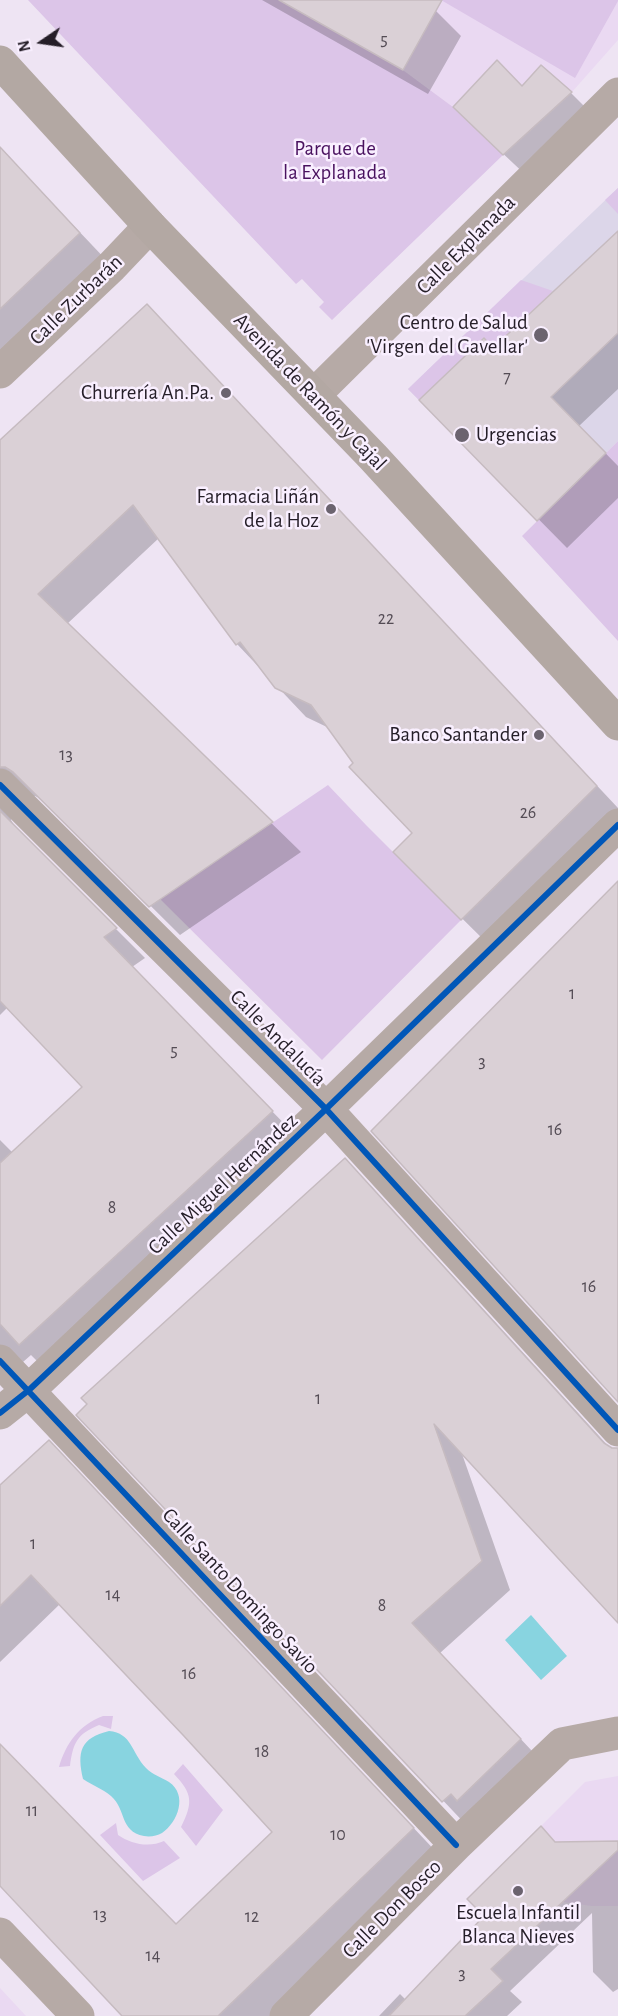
<!DOCTYPE html>
<meta charset="utf-8">
<style>
body{margin:0}
#map{position:relative;width:618px;height:2016px;overflow:hidden;background:#eee4f3;font-family:"Alegreya Sans",sans-serif}
canvas{display:block}
.north{position:absolute;left:12px;top:12px;width:60px;height:60px;-webkit-text-stroke:4px #f9efff;paint-order:stroke;rotate:257deg;font-size:16px;font-weight:700;line-height:24px;text-align:center;color:#251e28}
.north::after{content:'';display:block;margin:auto;width:21px;height:27px;background:#251e28;clip-path:polygon(50% 0,100% 100%,50% 72%,0 100%)}
</style>
<div id="map">
<canvas width="618" height="2016"></canvas>
<div class="north">N</div>
</div>
<script>
const context = document.querySelector('canvas').getContext('2d');
context.lineJoin = 'round';
function paint(path, color) { context.fillStyle = color; context.fill(path, 'evenodd'); }
function strokePath(path, color, width, dash) { context.strokeStyle = color; context.lineWidth = width; context.lineCap = dash ? 'butt' : 'round'; context.setLineDash(dash || []); context.stroke(path); }
function drawText(font, color, halo, rows, align = 'center') {
  context.font = font + ' "Alegreya Sans",sans-serif'; context.lineWidth = 5; context.setLineDash([]); context.textBaseline = 'middle'; context.strokeStyle = halo; context.fillStyle = color; for (const [text, x, y, turn = 0] of rows) {
    context.save(); context.translate(x, y); context.rotate((+turn || 0) * Math.PI / 180); context.textAlign = isNaN(turn) ? turn : align; if (halo) context.strokeText(text, 0, 0); context.fillText(text, 0, 0); context.restore();
  }
}
paint(new Path2D(`
 M 279,0 L 618,0 L 618,40 L 572,92 L 503,155 L 453,107 L 403,70 Z
 M 618,1776 L 618,1906 L 591,1906 L 563,1902 L 522,1845 L 585,1782 Z
 M 0,1988 L 26,2016 L 0,2016 Z`), '#ead9f2');
paint(new Path2D(`
 M 618,188 L 618,441 L 537,521 L 408,389 Z`), '#dcd6e9');
paint(new Path2D(`
 M 28,0 L 279,0 L 403,70 L 453,107 L 503,155 L 332,320 L 319,307 L 324,302 L 302,279 L 296,284 Z
 M 441,0 L 618,0 L 618,1 L 575,78 Z
 M 618,188 L 618,214 L 605,200 Z
 M 521,280 L 553,291 L 493,348 L 483,338 L 419,400 L 408,389 Z
 M 618,441 L 618,641 L 522,536 Z
 M 328,785 L 366,825 L 461,920 L 322,1060 L 160,899 Z
 M 103,1716 L 113,1716 L 111,1729 L 99,1725 C 77,1734 73,1743 70,1766 L 59,1767 C 66,1743 79,1725 103,1716 Z
 M 183,1764 L 223,1810 L 196,1846 L 181,1827 C 193,1803 193,1794 174,1774 Z
 M 116,1823 L 118,1835 C 131,1844 149,1848 164,1841 L 180,1858 L 143,1881 L 100,1835 Z`), '#dcc5e8');
paint(new Path2D(`
 M 531,1615 L 567,1656 L 541,1680 L 505,1640 Z
 M 109,1731 C 132,1733 131,1752 146,1768 C 153,1775 161,1777 169,1782 C 188,1795 178,1822 162,1833 C 157,1836 150,1837 144,1836 C 119,1831 127,1810 111,1796 C 103,1789 92,1785 83,1779 C 77,1752 80,1738 109,1731 Z`), '#88d4e0');
paint(new Path2D(`
 M 262,0 L 417,0 L 436,11 L 461,36 L 428,94 Z
 M 523,88 L 571,93 L 596,118 L 530,179 L 480,132 Z
 M 0,148 L 110,264 L 0,368 Z
 M 618,232 L 618,389 L 579,426 L 618,466 L 618,498 L 567,548 L 421,400 L 494,350 Z
 M 147,306 L 618,808 L 618,823 L 492,948 L 395,852 L 414,833 L 355,764 L 329,728 L 306,717 L 237,644 L 159,538 L 67,624 L 301,852 L 180,935 L 44,800 L 35,796 L 24,796 L 11,810 L 11,820 L 16,829 L 145,958 L 132,967 L 301,1141 L 49,1373 L 31,1355 L 0,1382 L 0,1140 L 13,1153 L 84,1087 L 8,1007 L 0,1015 L 0,442 Z
 M 344,1159 L 372,1187 L 610,1448 L 618,1450 L 618,1621 L 461,1451 L 510,1590 L 440,1653 L 548,1768 L 471,1830 L 78,1415 L 90,1404 L 83,1398 Z
 M 77,1471 L 442,1858 L 276,2016 L 124,2016 L 0,1884 L 0,1745 L 176,1925 L 274,1832 L 60,1604 L 0,1662 L 0,1487 Z
 M 541,1828 L 556,1843 L 618,1842 L 618,1989 L 613,1992 L 593,1972 L 592,1913 L 510,1991 L 522,2002 L 507,2016 L 379,2016 L 400,1994 L 406,2000 L 486,1916 Z`), '#0003');
const building = new Path2D(`
 M 279,0 L 442,0 L 403,70 Z
 M 497,60 L 522,86 L 541,65 L 572,92 L 503,155 L 453,107 Z
 M 0,147 L 80,233 L 0,309 Z
 M 618,231 L 618,333 L 551,397 L 606,453 L 537,521 L 419,400 L 484,338 L 493,348 Z
 M 147,304 L 597,786 L 461,920 L 393,852 L 412,833 L 349,767 L 353,763 L 311,705 L 275,688 L 240,642 L 236,645 L 133,505 L 38,594 L 273,822 L 149,907 L 13,772 L 5,767 L 0,767 L 0,440 Z
 M 0,811 L 117,928 L 104,937 L 273,1111 L 19,1345 L 0,1324 L 0,1163 L 82,1087 L 0,1001 Z
 M 618,881 L 618,1402 L 371,1131 Z
 M 345,1158 L 604,1443 L 612,1448 L 618,1448 L 618,1623 L 434,1424 L 482,1561 L 412,1623 L 521,1739 L 457,1801 L 451,1794 L 442,1802 L 76,1415 L 87,1404 L 81,1398 Z
 M 49,1440 L 414,1828 L 218,2016 L 122,2016 L 0,1886 L 0,1744 L 176,1924 L 272,1832 L 183,1735 L 31,1575 L 0,1606 L 0,1485 Z
 M 541,1826 L 555,1842 L 618,1841 L 618,1850 L 491,1969 L 503,1981 L 465,2016 L 389,2016 L 484,1916 L 467,1899 Z`);
paint(building, '#dad0d6');
strokePath(building, '#c6bbc0', 1.5);
strokePath(new Path2D(`
 M 0,372 L 112,266 L 150,226
 M 314,395 L 618,94
 M 0,785 L 326,1109 L 618,1430
 M 0,1361 L 456,1845
 M 0,1413 L 29,1390 L 326,1109 L 618,825
 M 0,1934 L 78,2016
 M 286,2016 L 456,1845 L 562,1744 L 618,1733`), '#b6aaa6', 33);
strokePath(new Path2D(`
 M 0,62 L 150,226 L 373,457 L 618,724`), '#b3a8a3', 33);
strokePath(new Path2D(`
 M 0,785 L 326,1109 L 618,1430
 M 0,1361 L 456,1845
 M 0,1413 L 29,1390 L 326,1109 L 618,825`), '#0057b8', 6);
for (const [x, y, r, color] of [
 [541,335,8,"#6b636f"],
 [226,393,6,"#6b636f"],
 [462,435,8,"#6b636f"],
 [331,509,6,"#6b636f"],
 [539,735,6,"#6b636f"],
 [518,1891,6,"#6b636f"]
]) { const dot = new Path2D(); dot.arc(x, y, r, 0, 2 * Math.PI); context.fillStyle = color; context.fill(dot); strokePath(dot, '#f9efff', 2); }
drawText('18px', '#544c55', null, [
 ["5",384,40],
 ["7",507,378],
 ["22",386,619],
 ["13",66,755],
 ["26",528,813],
 ["1",572,994],
 ["5",174,1051],
 ["3",482,1062],
 ["16",555,1130],
 ["8",112,1208],
 ["16",589,1287],
 ["1",318,1399],
 ["1",33,1544],
 ["14",113,1595],
 ["8",382,1606],
 ["16",189,1674],
 ["18",262,1752],
 ["11",32,1811],
 ["10",338,1835],
 ["13",100,1915],
 ["12",252,1917],
 ["14",153,1956],
 ["3",462,1974]
]);
drawText('21px', '#49115f', '#f9efff', [
 ["Parque de",335,149],
 ["la Explanada",335,173]
]);
drawText('21px', '#251e28', '#f9efff', [
 ["Calle Explanada",466,245,-45],
 ["Calle Zurbarán",76,300,-44],
 ["Avenida de Ramón y Cajal",310,392,46],
 ["Calle Andalucía",278,1038,45],
 ["Calle Miguel Hernández",223,1184,-43],
 ["Calle Santo Domingo Savio",240,1591,47],
 ["Calle Don Bosco",392,1909,-45]
]);
drawText('21px', '#251e28', '#f9efff', [
 ["Centro de Salud",528,323],
 ["'Virgen del Gavellar'",528,347],
 ["Churrería An.Pa.",214,393],
 ["Urgencias",476,435,"left"],
 ["Farmacia Liñán",319,497],
 ["de la Hoz",319,521],
 ["Banco Santander",527,735],
 ["Escuela Infantil",518,1913,"center"],
 ["Blanca Nieves",518,1937,"center"]
], 'right');
</script>
